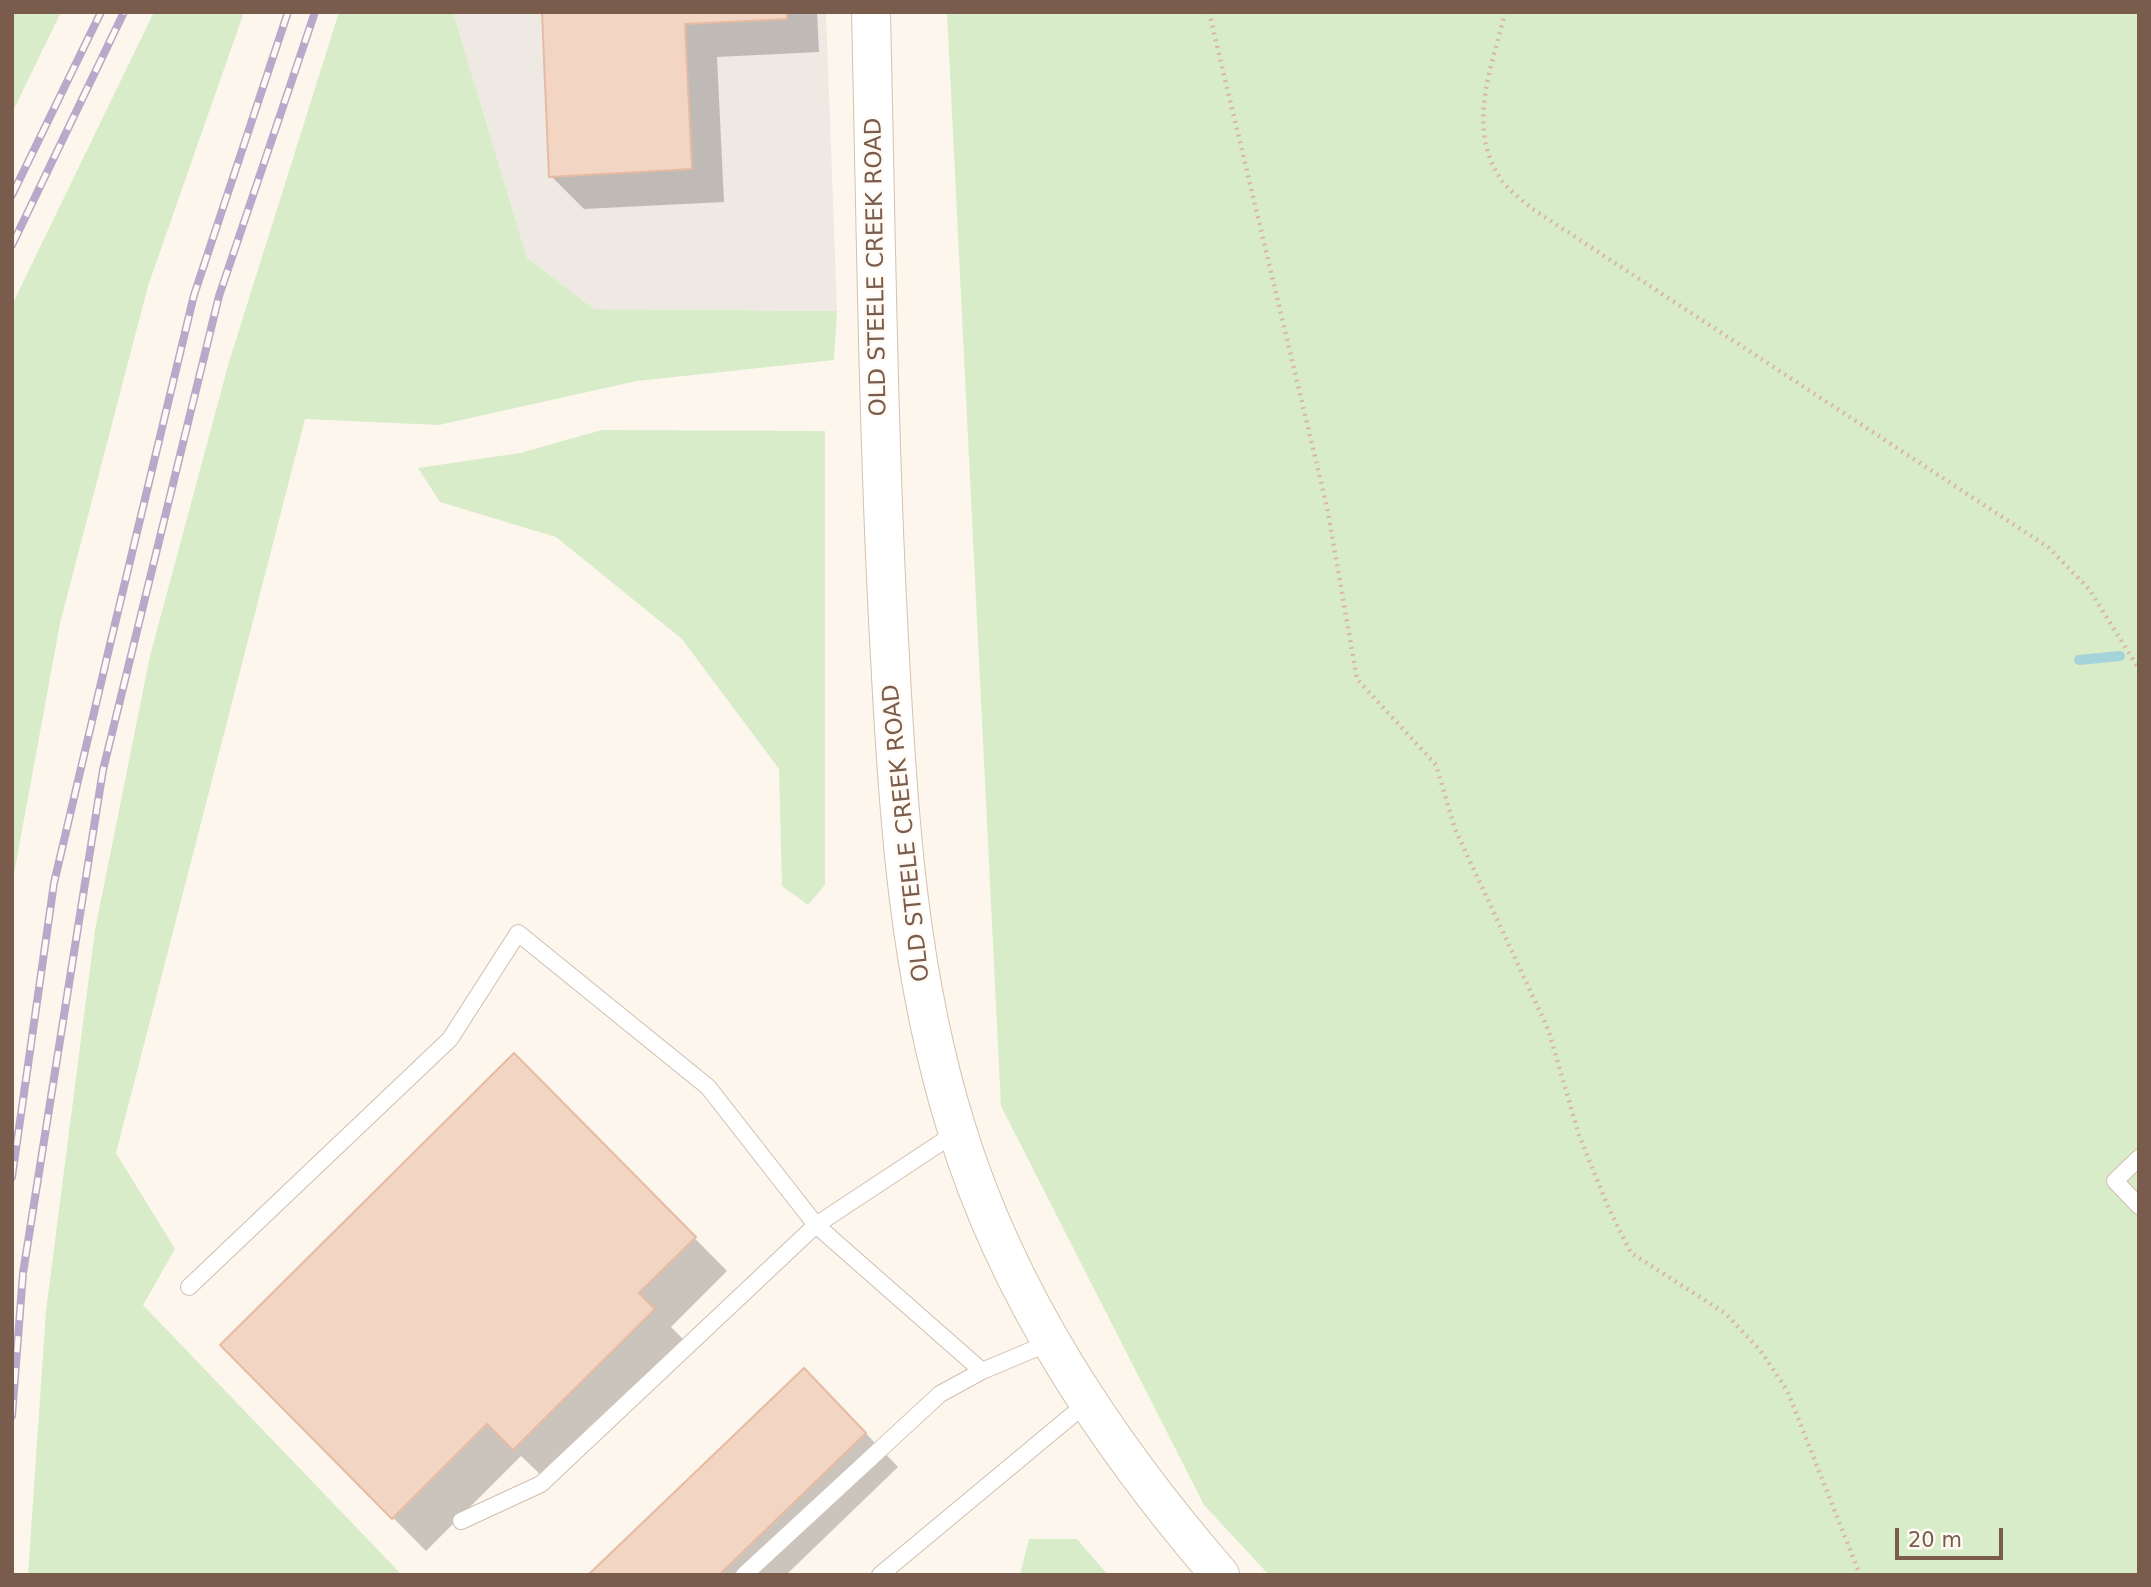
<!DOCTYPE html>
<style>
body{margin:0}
#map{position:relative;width:2151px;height:1587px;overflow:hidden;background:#fdf6ec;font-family:"DejaVu Sans",sans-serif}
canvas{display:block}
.frame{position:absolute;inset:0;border:14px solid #7a5c4d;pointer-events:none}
.scale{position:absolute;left:1895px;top:1528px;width:108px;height:32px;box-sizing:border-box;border:4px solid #7a5c4d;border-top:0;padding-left:9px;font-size:21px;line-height:24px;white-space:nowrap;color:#7a5c4d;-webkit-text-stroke:5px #fffaf3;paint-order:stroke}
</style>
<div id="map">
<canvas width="2151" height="1587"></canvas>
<div class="frame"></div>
<div class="scale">20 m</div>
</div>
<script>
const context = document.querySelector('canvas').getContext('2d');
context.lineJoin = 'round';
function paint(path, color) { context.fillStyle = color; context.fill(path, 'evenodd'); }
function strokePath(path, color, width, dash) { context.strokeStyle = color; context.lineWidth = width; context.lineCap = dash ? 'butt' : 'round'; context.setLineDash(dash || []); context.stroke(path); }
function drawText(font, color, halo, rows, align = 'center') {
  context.font = font + ' "DejaVu Sans",sans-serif'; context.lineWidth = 5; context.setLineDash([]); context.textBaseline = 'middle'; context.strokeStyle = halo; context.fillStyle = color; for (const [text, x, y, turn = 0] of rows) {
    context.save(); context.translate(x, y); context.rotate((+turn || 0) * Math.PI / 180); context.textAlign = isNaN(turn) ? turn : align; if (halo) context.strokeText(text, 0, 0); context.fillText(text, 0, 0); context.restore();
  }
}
paint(new Path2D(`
 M 453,12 L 826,12 L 837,311 L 594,309 L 527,258 Z`), '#efe9e4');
paint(new Path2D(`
 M 12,12 L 61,12 L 12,113 Z
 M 154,12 L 244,12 L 148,286 L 60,623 L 12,885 L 12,305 Z
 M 339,12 L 453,12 L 527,258 L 594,309 L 837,311 L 834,360 L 637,381 L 439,425 L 305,419 L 116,1153 L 175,1249 L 143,1305 L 402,1575 L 28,1575 L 46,1311 L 95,930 L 150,656 L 229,362 Z
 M 947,12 L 2139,12 L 2139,1575 L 1269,1575 L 1204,1505 L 1001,1106 Z
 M 602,430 L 825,431 L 825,885 L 808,905 L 782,886 L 779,769 L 682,639 L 556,537 L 440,502 L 418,468 L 520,453 Z
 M 1029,1539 L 1077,1539 L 1108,1575 L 1020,1575 Z`), '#d8ecc9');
paint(new Path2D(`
 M 543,12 L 817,12 L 819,52 L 717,57 L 724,202 L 584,209 L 551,176 Z
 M 514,1055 L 727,1271 L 671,1327 L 687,1343 L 547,1481 L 521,1456 L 426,1551 L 222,1345 Z
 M 837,1403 L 898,1467 L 786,1575 L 591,1575 Z`), '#0003');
strokePath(new Path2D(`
 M 2079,660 L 2120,656`), '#a5d3da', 10);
const building = new Path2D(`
 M 542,12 L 787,12 L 787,19 L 685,24 L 692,169 L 549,177 Z
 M 514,1053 L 696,1237 L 639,1293 L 655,1309 L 513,1450 L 487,1424 L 392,1519 L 220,1345 Z
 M 804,1368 L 866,1433 L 719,1575 L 588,1575 Z`);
paint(building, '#f3d5c3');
strokePath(building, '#e6bba3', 2);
const service = new Path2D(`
 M 2139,1158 L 2115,1181 L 2139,1206
 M 189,1287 L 450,1039 L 518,933 L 708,1087 L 816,1225 L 982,1371 L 1051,1342
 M 461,1521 L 541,1484 L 816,1225 L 957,1132
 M 744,1575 L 940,1394 L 982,1371
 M 880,1575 L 1088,1402`);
const secondary = new Path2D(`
 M 871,12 C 876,227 878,442 890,657 C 898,816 909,977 957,1130 C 1008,1296 1107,1444 1220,1575`);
strokePath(service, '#d1beb0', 18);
strokePath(secondary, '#d6c0b0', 40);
strokePath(new Path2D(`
 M 1209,12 L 1327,507 L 1357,679 L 1436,765 L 1455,829 L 1548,1029 L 1579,1135 L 1609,1209 L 1631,1253 L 1725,1313 L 1760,1350 L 1787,1390 L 1860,1575
 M 1505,12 C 1492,68 1466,126 1500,178 C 1507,189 1521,199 1531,208 L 2048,547 L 2089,589 L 2139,669`), '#d9b8a5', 4.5, [2, 5]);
strokePath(service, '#fff', 16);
strokePath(secondary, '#fff', 38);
const rail = new Path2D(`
 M 12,195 L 101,12
 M 12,245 L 124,12
 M 12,1177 L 54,883 L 108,653 L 194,295 L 288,12
 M 12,1416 L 23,1273 L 103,770 L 219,296 L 315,12`);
strokePath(rail, '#b9a8c9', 8);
strokePath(rail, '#fffaf3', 5, [16]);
drawText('23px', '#7a5c4d', '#fffaf3', [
 ["OLD STEELE CREEK ROAD",877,267,-91],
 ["OLD STEELE CREEK ROAD",907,833,-96]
]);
</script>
